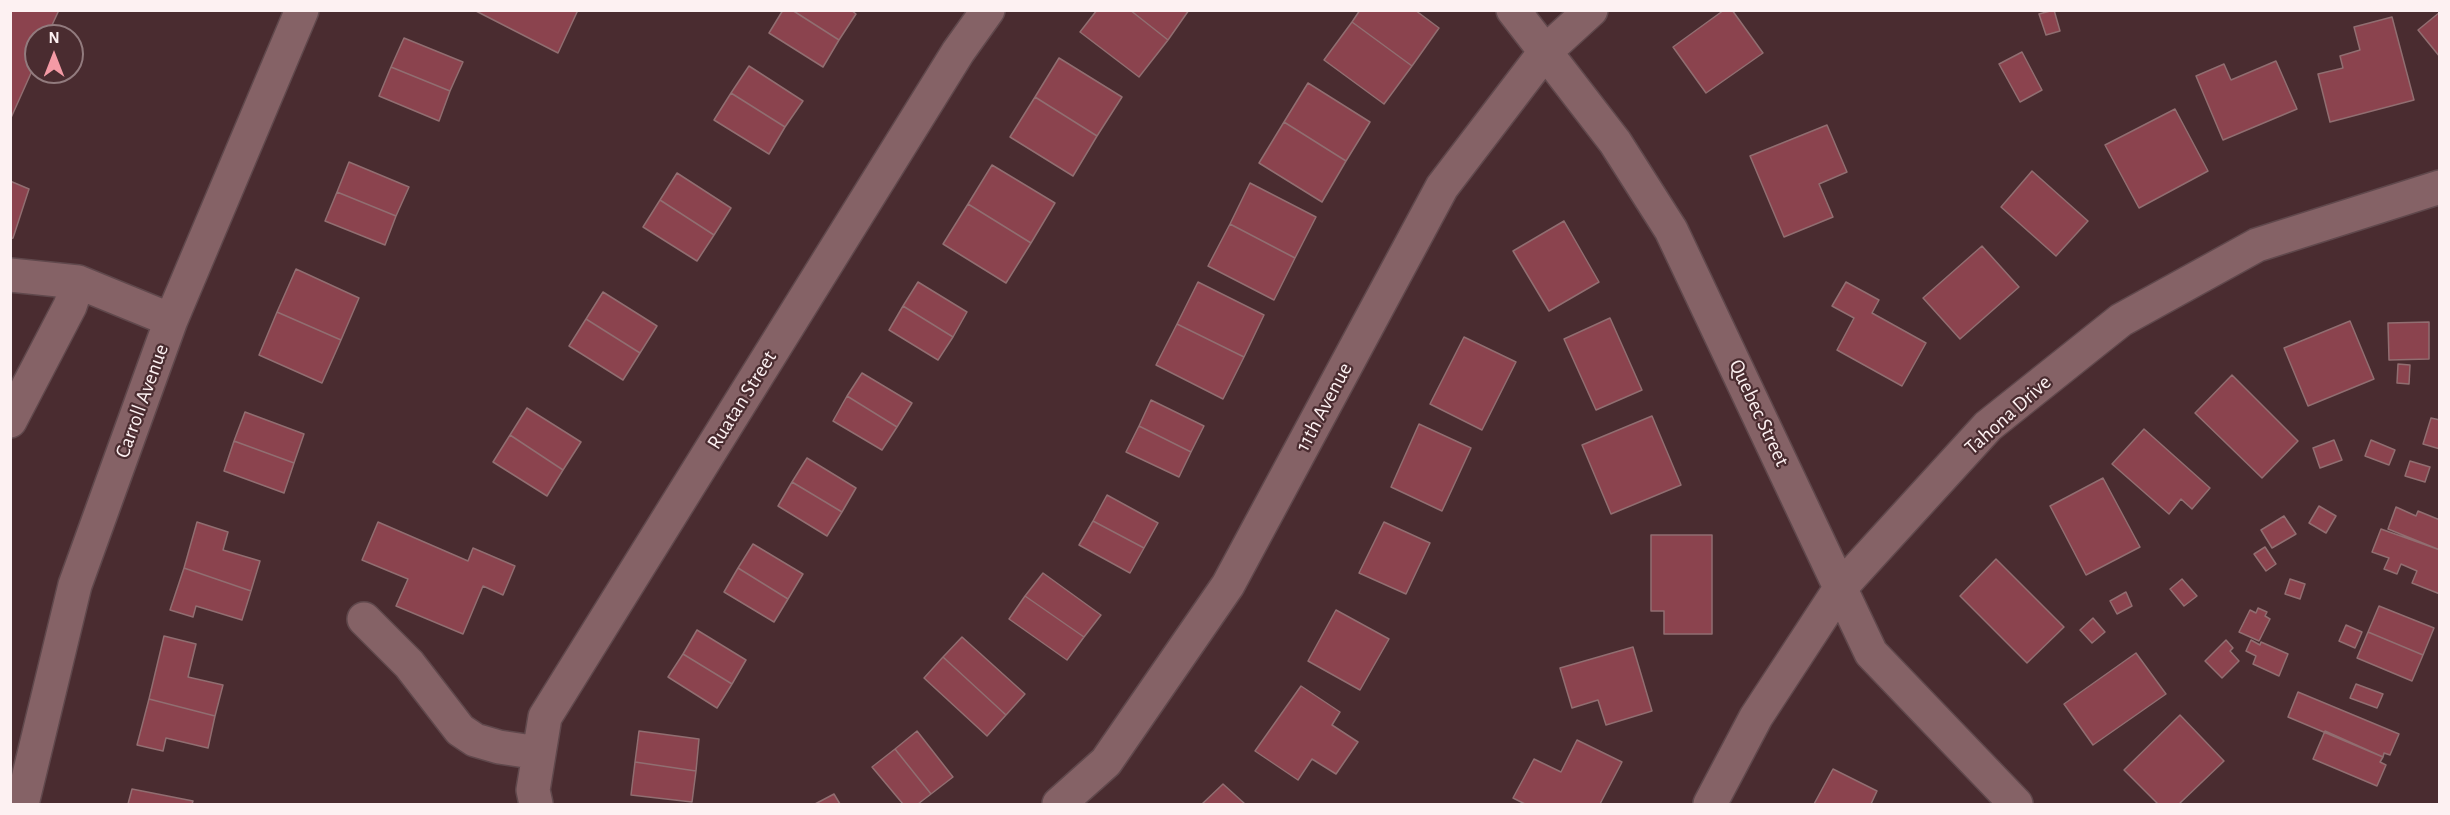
<!DOCTYPE html>
<style>
body{margin:0}
#map{position:relative;width:2450px;height:815px;overflow:hidden;background:#4a2c30;font-family:"Alegreya Sans",sans-serif}
canvas{display:block}
.frame{position:absolute;inset:0;border:12px solid #fdf1f2;pointer-events:none}
.north{position:absolute;left:24px;top:24px;width:60px;height:60px;box-sizing:border-box;background:#4a2c30;border:2px solid #927b7e;border-radius:50%;rotate:0deg;font-size:16px;font-weight:700;line-height:24px;text-align:center;color:#fdf1f2}
.north::after{content:'';display:block;margin:auto;width:21px;height:27px;background:#f49aa5;clip-path:polygon(50% 0,100% 100%,50% 72%,0 100%)}
</style>
<div id="map">
<canvas width="2450" height="815"></canvas>
<div class="frame"></div>
<div class="north">N</div>
</div>
<script>
const context = document.querySelector('canvas').getContext('2d');
context.lineJoin = 'round';
function paint(path, color) { context.fillStyle = color; context.fill(path, 'evenodd'); }
function strokePath(path, color, width, dash) { context.strokeStyle = color; context.lineWidth = width; context.lineCap = dash ? 'butt' : 'round'; context.setLineDash(dash || []); context.stroke(path); }
function drawText(font, color, halo, rows, align = 'center') {
  context.font = font + ' "Alegreya Sans",sans-serif'; context.lineWidth = 4.5; context.setLineDash([]); context.textBaseline = 'middle'; context.strokeStyle = halo; context.fillStyle = color; for (const [text, x, y, turn = 0] of rows) {
    context.save(); context.translate(x, y); context.rotate((+turn || 0) * Math.PI / 180); context.textAlign = isNaN(turn) ? turn : align; if (halo) context.strokeText(text, 0, 0); context.fillText(text, 0, 0); context.restore();
  }
}
const building = new Path2D(`
 M 10,10 L 59,10 L 47,36 L 36,36 L 36,62 L 10,120 Z
 M 474,10 L 578,10 L 558,53 Z
 M 783,10 L 792,10 L 839,40 L 823,67 L 769,33 Z
 M 792,10 L 851,10 L 856,14 L 839,40 Z
 M 1097,10 L 1130,10 L 1168,40 L 1139,77 L 1080,32 Z
 M 1130,10 L 1189,10 L 1168,40 Z
 M 1360,10 L 1415,10 L 1439,28 L 1412,66 L 1352,22 Z
 M 1724,10 L 1732,10 L 1763,53 L 1706,93 L 1673,47 Z
 M 2054,10 L 2060,31 L 2046,35 L 2039,14 Z
 M 2440,12 L 2440,57 L 2418,30 Z
 M 2392,17 L 2414,100 L 2330,122 L 2318,74 L 2343,68 L 2340,56 L 2360,50 L 2354,27 Z
 M 1352,22 L 1412,66 L 1384,104 L 1324,60 Z
 M 404,38 L 463,62 L 450,91 L 391,67 Z
 M 2022,52 L 2042,90 L 2020,102 L 1999,64 Z
 M 1059,58 L 1122,97 L 1097,136 L 1035,97 Z
 M 2276,61 L 2297,109 L 2223,140 L 2196,76 L 2224,64 L 2231,80 Z
 M 749,66 L 803,101 L 785,127 L 731,93 Z
 M 391,67 L 450,91 L 439,121 L 379,96 Z
 M 1308,83 L 1370,122 L 1346,161 L 1284,122 Z
 M 731,93 L 785,127 L 769,154 L 714,120 Z
 M 1035,97 L 1097,136 L 1073,176 L 1010,137 Z
 M 2175,109 L 2208,171 L 2139,208 L 2105,145 Z
 M 1284,122 L 1346,161 L 1322,202 L 1259,163 Z
 M 1827,125 L 1847,172 L 1819,184 L 1833,217 L 1784,237 L 1750,156 Z
 M 349,162 L 409,187 L 396,216 L 337,192 Z
 M 992,165 L 1055,203 L 1031,243 L 968,204 Z
 M 2032,171 L 2088,221 L 2056,256 L 2001,207 Z
 M 677,173 L 731,208 L 714,235 L 660,200 Z
 M 10,181 L 29,189 L 13,238 L 10,239 Z
 M 1250,183 L 1316,217 L 1295,258 L 1230,224 Z
 M 337,192 L 396,216 L 385,245 L 325,221 Z
 M 660,200 L 714,235 L 697,261 L 643,227 Z
 M 968,204 L 1031,243 L 1006,283 L 943,244 Z
 M 1564,221 L 1599,282 L 1549,311 L 1513,251 Z
 M 1230,224 L 1295,258 L 1274,300 L 1208,266 Z
 M 1982,246 L 2019,287 L 1960,339 L 1923,298 Z
 M 296,269 L 359,298 L 341,340 L 277,312 Z
 M 918,282 L 967,312 L 953,337 L 903,306 Z
 M 1198,282 L 1264,315 L 1244,357 L 1177,324 Z
 M 1846,282 L 1879,300 L 1872,313 L 1926,343 L 1902,386 L 1837,350 L 1854,318 L 1832,306 Z
 M 603,292 L 657,326 L 640,353 L 586,319 Z
 M 903,306 L 953,337 L 938,360 L 889,330 Z
 M 277,312 L 341,340 L 322,383 L 259,355 Z
 M 1610,318 L 1642,390 L 1596,410 L 1564,339 Z
 M 586,319 L 640,353 L 623,380 L 569,346 Z
 M 2350,321 L 2374,379 L 2308,406 L 2284,348 Z
 M 2429,322 L 2429,359 L 2389,360 L 2388,323 Z
 M 1177,324 L 1244,357 L 1223,399 L 1156,365 Z
 M 1464,337 L 1516,362 L 1482,430 L 1430,404 Z
 M 2398,364 L 2410,365 L 2409,384 L 2397,383 Z
 M 862,373 L 912,403 L 897,427 L 847,396 Z
 M 2232,375 L 2298,441 L 2262,478 L 2195,413 Z
 M 847,396 L 897,427 L 882,450 L 833,421 Z
 M 1151,400 L 1204,426 L 1191,452 L 1139,426 Z
 M 527,408 L 581,442 L 563,470 L 510,435 Z
 M 245,412 L 304,434 L 294,463 L 234,441 Z
 M 1652,416 L 1681,485 L 1611,514 L 1582,445 Z
 M 2431,418 L 2440,420 L 2440,449 L 2423,444 Z
 M 1419,424 L 1471,448 L 1442,511 L 1391,487 Z
 M 1139,426 L 1191,452 L 1179,477 L 1126,452 Z
 M 2144,429 L 2210,488 L 2192,509 L 2181,499 L 2169,514 L 2112,464 Z
 M 510,435 L 563,470 L 547,496 L 493,462 Z
 M 2334,440 L 2342,460 L 2320,468 L 2313,448 Z
 M 2371,440 L 2395,450 L 2389,465 L 2365,456 Z
 M 234,441 L 294,463 L 284,493 L 224,471 Z
 M 807,458 L 856,488 L 842,512 L 792,482 Z
 M 2410,461 L 2430,467 L 2425,482 L 2405,476 Z
 M 2103,478 L 2140,547 L 2086,575 L 2050,506 Z
 M 792,482 L 842,512 L 827,536 L 778,506 Z
 M 1107,495 L 1158,523 L 1144,548 L 1093,521 Z
 M 2319,506 L 2336,516 L 2326,533 L 2309,523 Z
 M 2396,507 L 2416,516 L 2418,511 L 2440,520 L 2440,550 L 2388,529 Z
 M 2284,516 L 2296,534 L 2272,548 L 2261,530 Z
 M 1093,521 L 1144,548 L 1130,573 L 1079,545 Z
 M 197,522 L 228,532 L 223,550 L 260,561 L 251,591 L 184,568 Z
 M 378,522 L 468,561 L 473,548 L 515,566 L 503,595 L 483,586 L 463,634 L 396,606 L 408,579 L 362,560 Z
 M 1384,522 L 1430,543 L 1406,594 L 1359,573 Z
 M 2381,529 L 2440,550 L 2440,594 L 2412,583 L 2417,571 L 2401,564 L 2397,574 L 2384,569 L 2389,558 L 2372,552 Z
 M 1651,535 L 1712,535 L 1712,634 L 1664,634 L 1664,611 L 1651,611 Z
 M 753,544 L 803,574 L 788,599 L 738,568 Z
 M 2265,547 L 2276,564 L 2266,571 L 2254,554 Z
 M 1996,559 L 2064,627 L 2027,663 L 1960,596 Z
 M 184,568 L 251,591 L 242,620 L 196,606 L 193,617 L 170,610 Z
 M 738,568 L 788,599 L 774,622 L 724,592 Z
 M 1043,573 L 1101,615 L 1084,637 L 1025,596 Z
 M 2182,579 L 2197,596 L 2184,606 L 2170,589 Z
 M 2290,579 L 2305,584 L 2300,599 L 2285,594 Z
 M 2126,592 L 2132,606 L 2117,614 L 2110,601 Z
 M 1025,596 L 1084,637 L 1067,660 L 1009,619 Z
 M 2379,606 L 2434,628 L 2423,655 L 2368,632 Z
 M 2258,608 L 2267,612 L 2265,616 L 2270,619 L 2259,641 L 2239,632 L 2250,610 L 2256,613 Z
 M 1336,610 L 1389,639 L 1360,690 L 1308,661 Z
 M 2093,618 L 2105,632 L 2092,643 L 2080,630 Z
 M 2346,625 L 2362,632 L 2355,648 L 2339,641 Z
 M 697,630 L 746,660 L 732,684 L 683,654 Z
 M 2368,632 L 2423,655 L 2412,681 L 2357,658 Z
 M 164,636 L 196,644 L 188,677 L 223,685 L 215,716 L 149,699 Z
 M 962,637 L 1025,694 L 1006,715 L 943,657 Z
 M 2226,640 L 2233,648 L 2230,651 L 2239,661 L 2222,678 L 2205,661 Z
 M 2251,640 L 2260,645 L 2261,642 L 2288,654 L 2279,676 L 2253,664 L 2256,656 L 2246,651 Z
 M 1633,647 L 1652,711 L 1606,725 L 1598,700 L 1572,708 L 1560,668 Z
 M 2136,653 L 2166,694 L 2093,745 L 2064,704 Z
 M 683,654 L 732,684 L 717,708 L 668,677 Z
 M 943,657 L 1006,715 L 987,736 L 924,678 Z
 M 2356,684 L 2383,694 L 2377,708 L 2350,698 Z
 M 1301,686 L 1340,712 L 1332,725 L 1358,742 L 1336,774 L 1312,759 L 1298,780 L 1255,751 Z
 M 2298,692 L 2399,734 L 2390,755 L 2384,753 L 2383,757 L 2288,717 Z
 M 149,699 L 215,716 L 208,748 L 166,738 L 163,751 L 137,745 Z
 M 2180,715 L 2224,761 L 2179,804 L 2158,804 L 2124,770 Z
 M 639,731 L 699,739 L 696,771 L 635,762 Z
 M 917,731 L 953,777 L 931,794 L 895,749 Z
 M 2325,731 L 2383,757 L 2380,762 L 2386,765 L 2377,786 L 2313,759 Z
 M 1577,740 L 1622,762 L 1600,804 L 1525,804 L 1513,798 L 1534,759 L 1561,772 Z
 M 895,749 L 931,794 L 918,804 L 903,804 L 872,767 Z
 M 635,762 L 696,771 L 692,802 L 631,795 Z
 M 1833,769 L 1877,791 L 1871,804 L 1814,804 Z
 M 1223,784 L 1245,804 L 1202,804 Z
 M 132,789 L 193,801 L 192,804 L 128,804 Z
 M 834,794 L 840,804 L 815,804 Z`);
paint(building, '#8b434e');
strokePath(building, '#916e71', 1.5);
const minor = new Path2D(`
 M 1513,10 L 1615,142 L 1671,230 L 1871,653 L 2016,804
 M 10,275 L 78,282 L 171,320
 M 10,421 L 70,306 L 78,282
 M 364,619 L 409,664 L 460,730 L 475,740 L 499,747 L 539,753
 M 22,804 L 75,585 L 171,320 L 302,10
 M 536,804 L 533,790 L 545,717 L 958,52 L 988,10
 M 1059,804 L 1106,762 L 1228,585 L 1442,187 L 1545,52 L 1591,10
 M 1710,804 L 1756,717 L 1841,587 L 1988,426 L 2121,320 L 2257,245 L 2440,187`);
strokePath(minor, '#60484c', 36);
strokePath(minor, '#856266', 33);
drawText('21px', '#fdf1f2', '#4a2c30', [
 ["Ruatan Street",742,400,-58],
 ["Carroll Avenue",142,401,-70],
 ["11th Avenue",1324,407,-62],
 ["Quebec Street",1759,413,65],
 ["Tahona Drive",2008,415,-42]
]);
</script>
